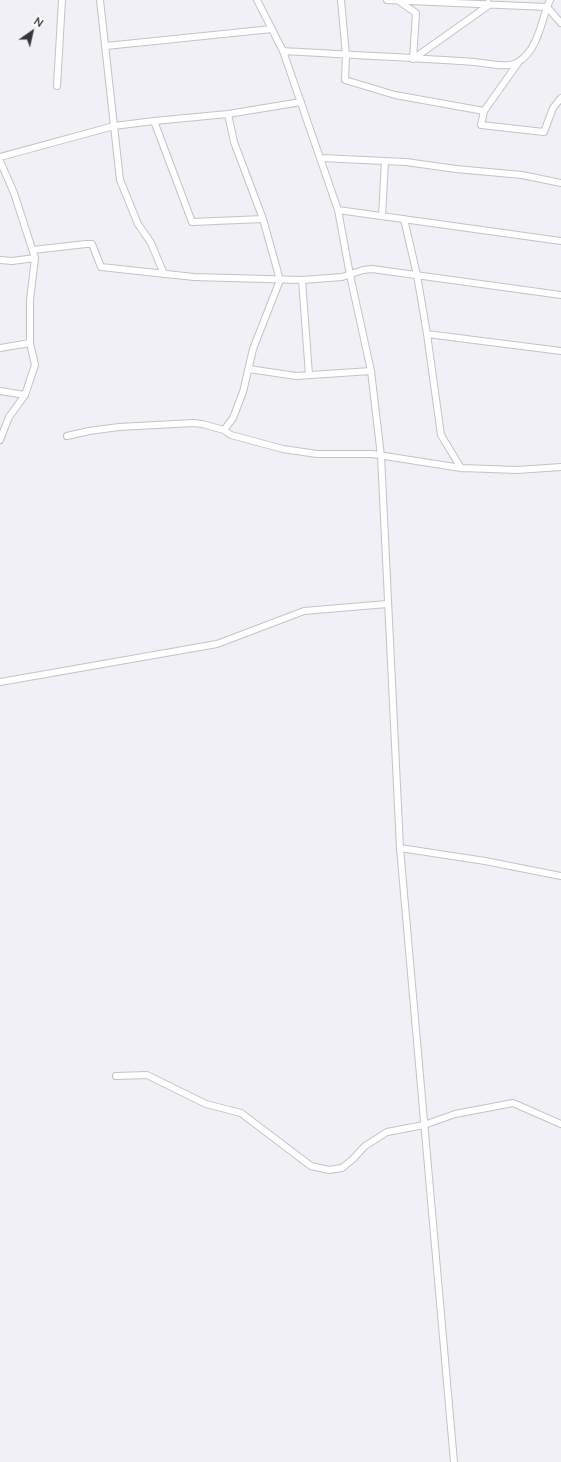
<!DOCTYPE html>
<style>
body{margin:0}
#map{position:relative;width:561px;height:1462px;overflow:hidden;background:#f1f0f7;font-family:Lato,sans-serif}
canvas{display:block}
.north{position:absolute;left:12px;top:12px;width:40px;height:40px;-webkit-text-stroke:3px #fefefe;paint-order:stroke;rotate:34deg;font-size:11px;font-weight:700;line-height:16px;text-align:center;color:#353538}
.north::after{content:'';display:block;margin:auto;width:14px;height:18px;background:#353538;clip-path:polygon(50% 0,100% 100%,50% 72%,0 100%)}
</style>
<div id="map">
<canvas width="561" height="1462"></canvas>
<div class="north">N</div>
</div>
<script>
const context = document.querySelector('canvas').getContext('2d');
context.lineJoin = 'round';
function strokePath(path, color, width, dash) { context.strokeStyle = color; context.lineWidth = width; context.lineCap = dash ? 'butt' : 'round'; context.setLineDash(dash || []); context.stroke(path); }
const minor = new Path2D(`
 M 100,0 L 120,180 L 138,224 L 151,243 L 164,274
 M 257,0 L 283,51 L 338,210 L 350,275 L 371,371 L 381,456 L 400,848 L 454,1462
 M 341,0 L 346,55 L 345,80 L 395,95 L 484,111 L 518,63
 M 387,0 L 547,7 L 550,0
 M 399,1 L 416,13 L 413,59 L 489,5 L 488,3
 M 106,46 L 272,29
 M 283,51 C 347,55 410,57 474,62 C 486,63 508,69 518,62 C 536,52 541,25 547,7 L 561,23
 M 57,86 L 62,0
 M 484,111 L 481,125 L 544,132 L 553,108 L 561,98
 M 228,114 L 154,121 L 192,222 L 263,219
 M 0,157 L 114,126 L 154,121
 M 321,158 L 406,162 L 456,169 L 522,175 L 561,183
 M 0,161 L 14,193 L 35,258 L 30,300 L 30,343 L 35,365 L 25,395 L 9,417 L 0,440
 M 338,210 L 561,241
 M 382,216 L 385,161
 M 404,219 L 417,275 L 427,334 L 561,351
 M 33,250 L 86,244 L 92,244 L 101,267 L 194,277 L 302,280 L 342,277 L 363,270 L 372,269 L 561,295
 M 0,260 L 12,261 L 35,258
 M 302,280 L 309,375
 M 427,334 L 441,435 L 461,468
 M 0,348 L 30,343
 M 249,369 L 296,376 L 371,371
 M 0,391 L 25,395
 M 224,430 L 233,418 L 243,392 L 253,349 L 280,280 L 263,219 L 234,142 L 228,114 L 301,102
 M 67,436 L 89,431 L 119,427 L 193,423 L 202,424 L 224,430 L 231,435 L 283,449 L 317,454 L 372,454 L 461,468 L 517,470 L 561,467
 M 0,682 L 217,644 L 304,611 L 387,604
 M 400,848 L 485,861 L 561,876
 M 116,1076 L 147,1075 L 206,1104 L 241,1113 L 303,1160 L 311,1166 L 329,1170 L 342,1168 L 353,1159 L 365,1146 L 387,1132 L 424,1125 L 455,1114 L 513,1103 L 561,1124`);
strokePath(minor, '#c3c2c9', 8);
strokePath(minor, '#fff', 6);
</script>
